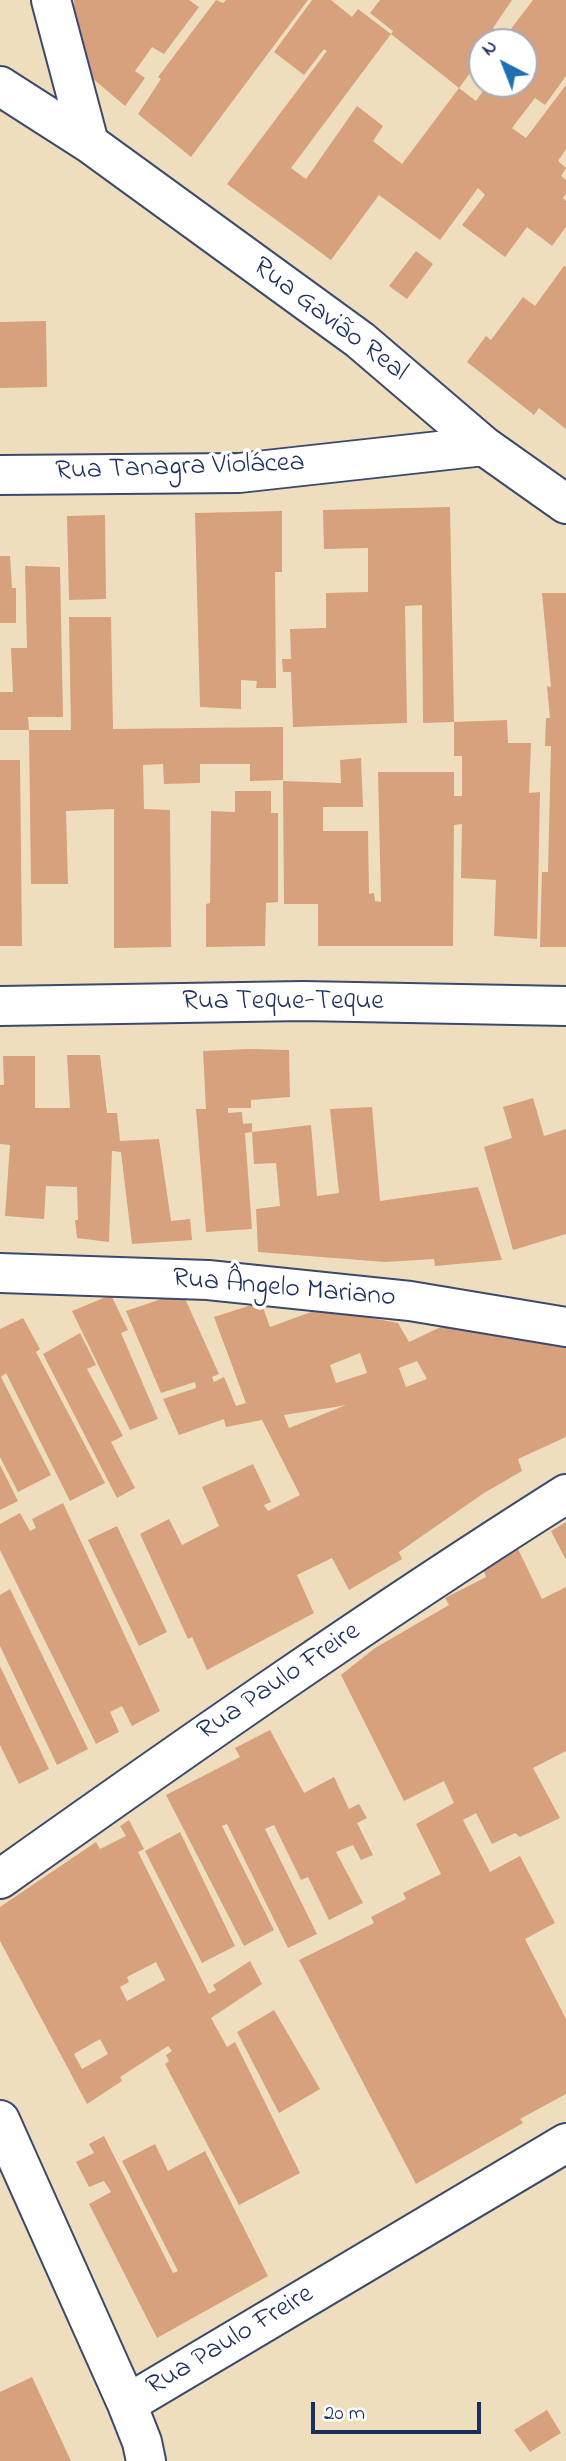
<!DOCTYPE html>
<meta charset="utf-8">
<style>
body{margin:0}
#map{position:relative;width:566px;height:2461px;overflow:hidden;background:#efdebd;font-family:"Indie Flower",sans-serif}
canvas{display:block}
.north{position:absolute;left:468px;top:28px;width:70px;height:70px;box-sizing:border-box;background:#fff;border:2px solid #a4acbf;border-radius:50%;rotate:318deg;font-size:19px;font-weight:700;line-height:28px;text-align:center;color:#1b2f5e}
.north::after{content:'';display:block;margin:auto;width:24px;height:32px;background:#1f6fb2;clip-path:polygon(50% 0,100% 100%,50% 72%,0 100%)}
.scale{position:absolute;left:311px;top:2402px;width:170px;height:32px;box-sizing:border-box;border:4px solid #1b2f5e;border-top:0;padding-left:9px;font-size:21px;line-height:24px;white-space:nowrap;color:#1b2f5e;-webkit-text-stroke:5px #fff;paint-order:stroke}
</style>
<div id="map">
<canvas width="566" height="2461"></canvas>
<div class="north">N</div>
<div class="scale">20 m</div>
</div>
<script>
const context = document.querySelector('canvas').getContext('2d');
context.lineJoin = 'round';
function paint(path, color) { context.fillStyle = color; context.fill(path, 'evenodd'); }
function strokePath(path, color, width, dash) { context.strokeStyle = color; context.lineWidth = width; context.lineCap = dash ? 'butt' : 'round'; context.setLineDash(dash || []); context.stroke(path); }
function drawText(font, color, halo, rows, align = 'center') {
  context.font = font + ' "Indie Flower",sans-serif'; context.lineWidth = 7; context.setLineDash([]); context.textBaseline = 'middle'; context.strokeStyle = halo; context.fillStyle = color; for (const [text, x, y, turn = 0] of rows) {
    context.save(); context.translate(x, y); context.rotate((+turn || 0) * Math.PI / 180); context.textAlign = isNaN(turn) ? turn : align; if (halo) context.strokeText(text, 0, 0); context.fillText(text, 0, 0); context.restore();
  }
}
paint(new Path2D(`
 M 74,0 L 189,0 L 199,7 L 164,54 L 152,47 L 135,71 L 145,78 L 125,106 L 78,66 Z
 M 216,0 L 223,3 L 226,0 L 308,0 L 191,157 L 138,114 L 161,79 L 158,77 Z
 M 312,0 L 331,0 L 352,17 L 358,9 L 391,34 L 291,168 L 306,179 L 357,106 L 383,126 L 373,141 L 402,164 L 459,88 L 476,101 L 488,84 L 524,84 L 524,42 L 501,42 L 533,0 L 566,0 L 566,76 L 545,105 L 535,98 L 512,128 L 526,138 L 566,85 L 566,149 L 558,161 L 566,168 L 561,176 L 566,180 L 566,194 L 563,198 L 566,201 L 566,227 L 552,246 L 527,227 L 505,257 L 462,225 L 485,195 L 478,188 L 440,240 L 379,195 L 331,260 L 227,184 L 327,51 L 324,49 L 304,75 L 274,52 Z
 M 380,0 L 512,0 L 493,28 L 500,33 L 493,42 L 482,42 L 482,57 L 459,88 L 391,34 L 393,31 L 370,13 Z
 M 416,251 L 433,264 L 407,299 L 389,286 Z
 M 564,266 L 566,267 L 566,429 L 539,408 L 534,415 L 467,362 L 486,336 L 491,340 L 523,297 L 535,306 Z
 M 46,321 L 47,387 L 0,388 L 0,322 Z
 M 450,507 L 454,722 L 423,723 L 422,605 L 405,606 L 407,723 L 293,727 L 291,672 L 283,672 L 282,659 L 291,659 L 290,629 L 326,628 L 326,593 L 368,592 L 368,548 L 324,549 L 323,510 Z
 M 282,511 L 282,572 L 275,572 L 276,688 L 256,688 L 257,681 L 241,680 L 241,709 L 200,707 L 195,513 Z
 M 105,515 L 106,599 L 69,600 L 67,516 Z
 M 0,556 L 10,556 L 12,588 L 16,588 L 16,623 L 0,623 Z
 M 25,566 L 60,567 L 63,717 L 28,717 L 29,730 L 0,730 L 0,692 L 13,692 L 11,648 L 27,648 Z
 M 542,593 L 566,593 L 566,947 L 540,947 L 542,872 L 548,872 L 551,746 L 545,746 L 546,718 L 550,718 L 547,686 L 551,687 Z
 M 69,617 L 111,617 L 113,729 L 283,727 L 283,780 L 250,781 L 250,764 L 200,764 L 200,783 L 164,784 L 163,764 L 143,765 L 144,809 L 170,810 L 171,947 L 114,948 L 114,809 L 66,811 L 68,884 L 31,884 L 29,730 L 71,730 Z
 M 507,720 L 508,743 L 531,743 L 529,793 L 540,792 L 537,939 L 494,936 L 496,880 L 461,878 L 462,824 L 454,825 L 453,946 L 318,946 L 318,904 L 284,904 L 283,781 L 341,783 L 340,760 L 361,758 L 363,807 L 323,807 L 323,831 L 368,831 L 369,894 L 374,893 L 375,901 L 381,902 L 378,772 L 454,772 L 454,796 L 462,796 L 462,756 L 454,756 L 454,722 Z
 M 0,760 L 20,760 L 22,946 L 0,946 Z
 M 235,791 L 271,791 L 271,813 L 278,813 L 278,902 L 266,903 L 265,946 L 206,947 L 206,904 L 210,903 L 211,811 L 235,812 Z
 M 249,1049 L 289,1050 L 290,1097 L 251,1100 L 251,1108 L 228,1108 L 228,1113 L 242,1112 L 243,1124 L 252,1123 L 252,1132 L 245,1133 L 252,1229 L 206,1232 L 196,1109 L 206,1109 L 203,1051 Z
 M 67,1055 L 100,1055 L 107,1113 L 117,1113 L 120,1141 L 159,1139 L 171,1221 L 190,1219 L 192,1240 L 132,1244 L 121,1152 L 112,1151 L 109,1242 L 77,1238 L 75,1220 L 78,1220 L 77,1187 L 46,1186 L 44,1219 L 5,1216 L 10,1145 L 0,1144 L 0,1085 L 4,1085 L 3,1056 L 35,1056 L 35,1108 L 70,1108 Z
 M 533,1098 L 544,1136 L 566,1129 L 566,1234 L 513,1250 L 484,1147 L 512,1138 L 503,1107 Z
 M 372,1107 L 380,1201 L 478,1187 L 502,1260 L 435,1266 L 434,1259 L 385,1262 L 258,1252 L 256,1209 L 280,1206 L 276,1163 L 254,1164 L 252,1132 L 311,1125 L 317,1196 L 339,1193 L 330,1109 Z
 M 182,1292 L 219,1374 L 212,1377 L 214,1382 L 224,1377 L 236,1406 L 246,1403 L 214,1317 L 261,1302 L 270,1327 L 311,1312 L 345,1313 L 398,1323 L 409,1342 L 443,1326 L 566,1345 L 566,1437 L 518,1459 L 522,1471 L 484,1493 L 399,1552 L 402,1559 L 349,1590 L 332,1558 L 297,1575 L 314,1613 L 207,1670 L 192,1637 L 188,1639 L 140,1534 L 169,1519 L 182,1545 L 219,1526 L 202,1487 L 253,1464 L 271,1502 L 264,1505 L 268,1511 L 300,1495 L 262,1420 L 226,1427 L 224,1419 L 179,1435 L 163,1399 L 196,1388 L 195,1382 L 161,1393 L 126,1311 ZM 360,1353 L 367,1373 L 336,1383 L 330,1365 ZM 417,1361 L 427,1379 L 406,1387 L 399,1368 ZM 346,1405 L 289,1428 L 284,1415 L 335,1407 Z
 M 111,1295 L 128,1330 L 121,1333 L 158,1419 L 130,1430 L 72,1311 Z
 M 23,1318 L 40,1349 L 36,1352 L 105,1483 L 70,1501 L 6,1373 L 1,1377 L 51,1475 L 18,1492 L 0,1457 L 0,1329 Z
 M 80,1333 L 96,1365 L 87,1369 L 123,1436 L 111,1442 L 135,1488 L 117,1498 L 43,1354 Z
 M 0,1465 L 18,1501 L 0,1510 Z
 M 63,1503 L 160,1711 L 132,1726 L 122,1706 L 110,1712 L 119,1732 L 96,1744 L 0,1550 L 0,1524 L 20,1513 L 30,1531 L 36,1528 L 32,1519 Z
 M 566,1522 L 566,1560 L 551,1531 Z
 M 117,1526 L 167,1632 L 139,1646 L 88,1540 Z
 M 518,1549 L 542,1599 L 566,1587 L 566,1751 L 533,1768 L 560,1818 L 520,1837 L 515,1833 L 492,1844 L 476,1813 L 463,1820 L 490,1872 L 520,1856 L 555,1923 L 525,1939 L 566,2019 L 566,2094 L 520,2119 L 523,2123 L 416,2184 L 299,1960 L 374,1923 L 371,1917 L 406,1899 L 403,1893 L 441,1874 L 416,1824 L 454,1803 L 444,1781 L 404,1801 L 341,1675 L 375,1648 L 449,1605 L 445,1598 L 486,1577 L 483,1569 Z
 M 10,1589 L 88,1749 L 57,1765 L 0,1646 L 0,1595 Z
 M 0,1666 L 49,1769 L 19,1784 L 0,1745 Z
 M 270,1730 L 304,1793 L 334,1777 L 349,1809 L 359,1804 L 367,1818 L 357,1823 L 373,1855 L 361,1860 L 353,1845 L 336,1852 L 363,1903 L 329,1920 L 308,1877 L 301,1880 L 274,1825 L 265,1829 L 317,1934 L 288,1948 L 227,1824 L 222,1826 L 274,1930 L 244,1946 L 166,1795 L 240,1757 L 235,1748 Z
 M 129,1820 L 144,1849 L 138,1852 L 209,1994 L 216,1990 L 213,1985 L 250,1961 L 262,1984 L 211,2018 L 227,2047 L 235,2042 L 300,2173 L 239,2205 L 165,2064 L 169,2061 L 166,2055 L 172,2051 L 168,2046 L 120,2077 L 122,2081 L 87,2104 L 0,1941 L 0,1907 L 96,1842 L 100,1849 L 126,1836 L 120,1826 ZM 156,1962 L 165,1980 L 127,2001 L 120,1987 L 129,1982 L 127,1977 ZM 100,2039 L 108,2054 L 82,2069 L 74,2054 Z
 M 180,1832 L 235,1946 L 202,1963 L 145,1851 Z
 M 274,2010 L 320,2089 L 279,2113 L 237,2032 Z
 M 104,2136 L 173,2273 L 178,2271 L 122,2161 L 155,2144 L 168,2171 L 205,2151 L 268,2276 L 157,2338 L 89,2204 L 111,2192 L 104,2181 L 89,2187 L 76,2162 L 94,2153 L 89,2144 Z
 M 32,2377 L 71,2461 L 0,2461 L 0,2392 Z
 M 547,2410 L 561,2433 L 530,2452 L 514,2430 Z`), '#d7a17d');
const minor = new Path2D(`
 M 51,0 L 89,143
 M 0,86 L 89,143 L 360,340 L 484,446 L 566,504
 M 0,475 L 239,473 L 484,446
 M 0,1006 L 303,1001 L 566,1006
 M 0,1273 L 208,1280 L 410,1301 L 566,1327
 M 0,1879 C 186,1747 373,1616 566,1494
 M 0,2120 L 127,2404 L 142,2442 L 146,2461
 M 127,2404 L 566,2143`);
strokePath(minor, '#3b496c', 42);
strokePath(minor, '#fff', 38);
drawText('28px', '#1b2f5e', '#fff', [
 ["Rua Gavião Real",329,321,37],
 ["Rua Tanagra Violácea",180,469,-2],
 ["Rua Teque-Teque",283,1003],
 ["Rua Ângelo Mariano",284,1290,5],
 ["Rua Paulo Freire",280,1683,-34],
 ["Rua Paulo Freire",231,2342,-31]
]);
</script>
